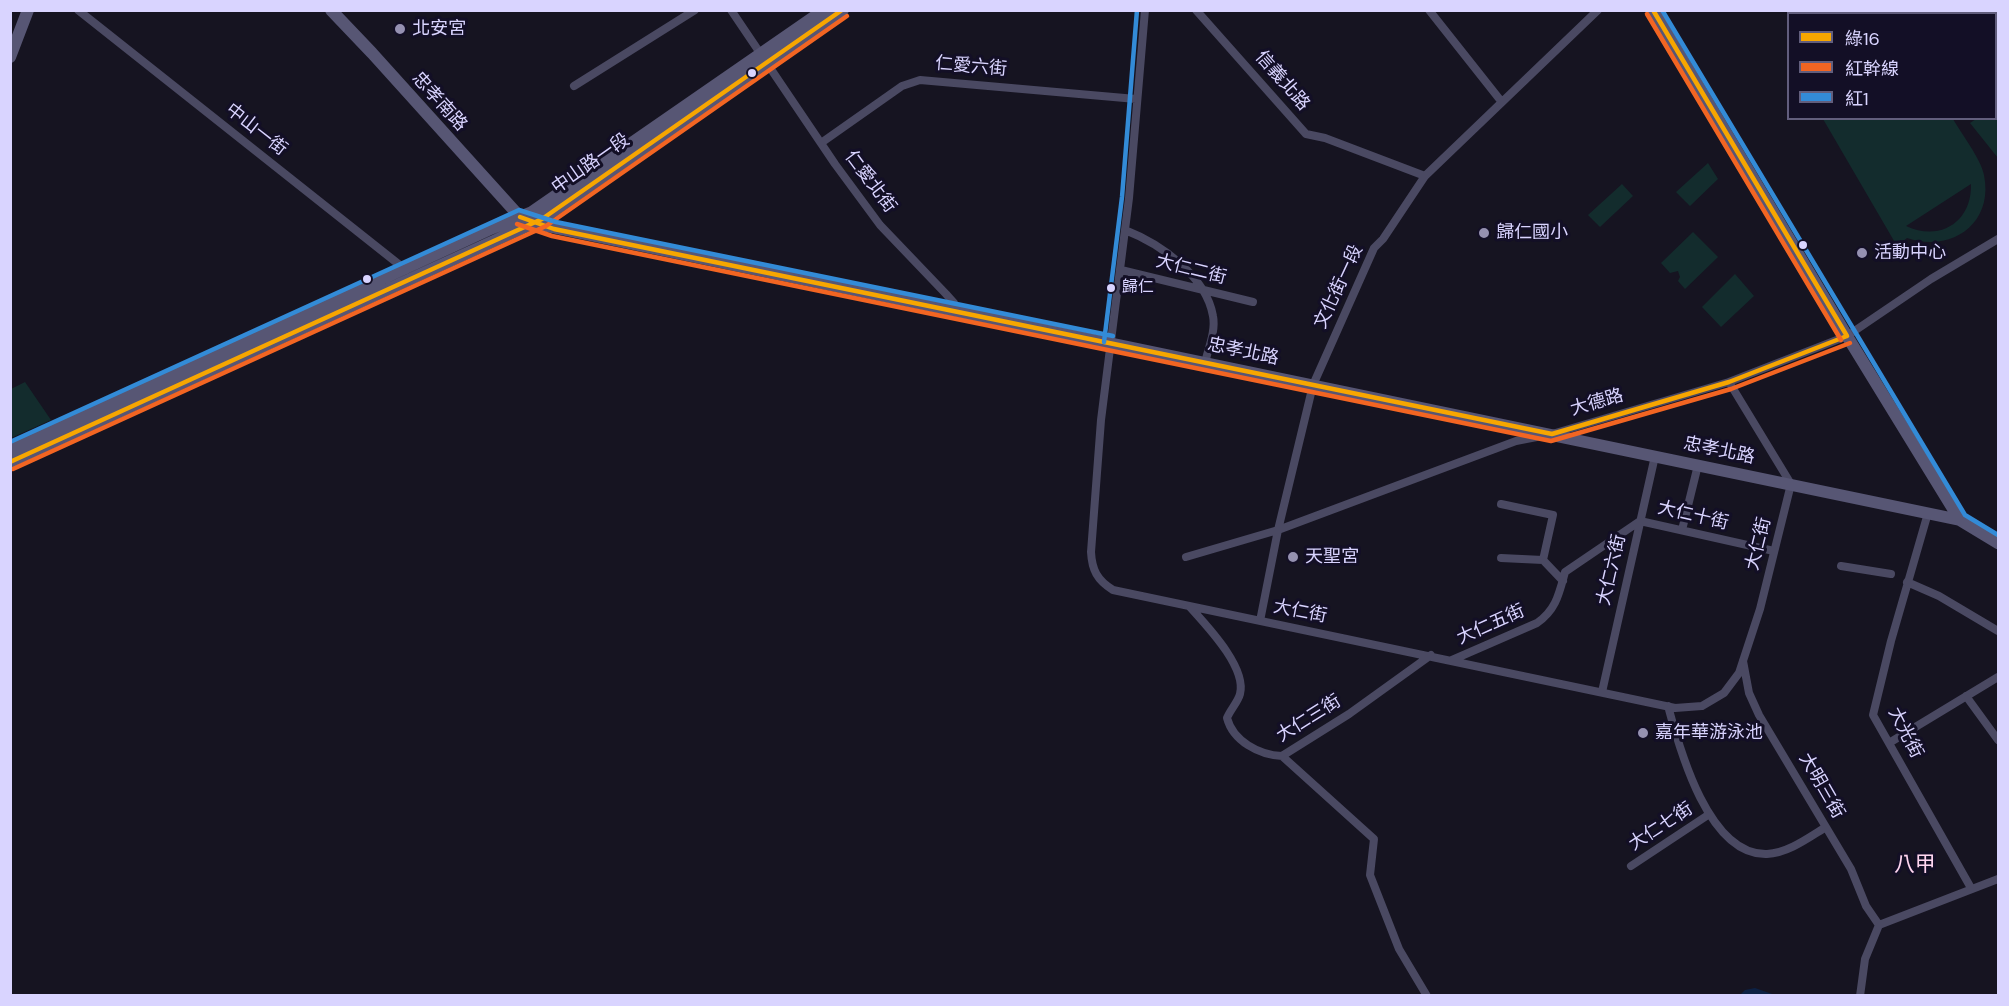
<!DOCTYPE html>
<meta charset="utf-8">
<style>
body{margin:0}
#map{position:relative;width:2009px;height:1006px;overflow:hidden;background:#161421;font-family:"DM Sans","Noto Sans TC",sans-serif}
canvas{display:block}
.frame{position:absolute;inset:0;border:12px solid #d9d4ff;pointer-events:none}
.legend{position:absolute;left:1787px;top:12px;width:210px;height:108px;box-sizing:border-box;background:#130f26;border:2px solid #625e7d;margin:0;padding:8px 10px;list-style:none;font-size:18px;color:#d9d4ff}
.legend li{display:flex;align-items:center;gap:12px;height:30px}
.legend b{width:30px;border:2px solid #625e7d}
</style>
<div id="map">
<canvas width="2009" height="1006"></canvas>
<div class="frame"></div>
<ul class="legend">
<li><b style="height:8px;background:#f7a600"></b>綠16</li>
<li><b style="height:8px;background:#f26522"></b>紅幹線</li>
<li><b style="height:8px;background:#338bd7"></b>紅1</li>
</ul>
</div>
<script>
const context = document.querySelector('canvas').getContext('2d');
context.lineJoin = 'round';
function paint(path, color) { context.fillStyle = color; context.fill(path, 'evenodd'); }
function strokePath(path, color, width, dash) { context.strokeStyle = color; context.lineWidth = width; context.lineCap = dash ? 'butt' : 'round'; context.setLineDash(dash || []); context.stroke(path); }
function drawText(font, color, halo, rows, align = 'center') {
  context.font = font + ' "DM Sans","Noto Sans TC",sans-serif'; context.lineWidth = 6; context.setLineDash([]); context.textBaseline = 'middle'; context.strokeStyle = halo; context.fillStyle = color; for (const [text, x, y, turn = 0] of rows) {
    context.save(); context.translate(x, y); context.rotate((+turn || 0) * Math.PI / 180); context.textAlign = isNaN(turn) ? turn : align; if (halo) context.strokeText(text, 0, 0); context.fillText(text, 0, 0); context.restore();
  }
}
paint(new Path2D(`
 M 1996,116 L 1998,120 L 1998,158 L 1970,123 L 1976,119 L 1996,118 Z
 M 1823,119 L 1953,119 C 1961,133 1981,159 1984,175 C 1994,224 1951,253 1907,238 L 1897,246 ZM 1971,184 C 1972,222 1940,242 1906,226 Z
 M 1708,163 L 1718,179 L 1690,206 L 1676,192 Z
 M 1622,184 L 1633,196 L 1600,227 L 1588,215 Z
 M 1693,232 L 1718,257 L 1685,289 L 1678,281 L 1680,277 L 1678,271 L 1670,273 L 1661,263 Z
 M 1735,274 L 1754,296 L 1721,327 L 1702,307 Z
 M 25,382 L 51,420 L 11,438 L 11,389 Z`), '#132c2d');
paint(new Path2D(`
 M 1755,988 L 1775,995 L 1740,995 L 1745,990 Z`), '#0d2144');
strokePath(new Path2D(`
 M 78,10 L 406,270
 M 731,10 L 835,164 L 880,225 L 946,294 L 954,303 L 956,312
 M 1145,10 L 1129,198 L 1101,420 L 1091,552 C 1092,570 1097,580 1113,590 L 1675,708 L 1702,706 L 1724,693 L 1739,673 L 1760,609 L 1791,484 L 1729,382
 M 1196,10 L 1306,134 L 1325,138 L 1425,176
 M 1429,10 L 1501,101
 M 574,86 L 695,10
 M 821,143 L 902,86 L 920,80 L 1136,99
 M 1125,230 C 1161,244 1206,276 1213,316 C 1216,331 1208,349 1205,363
 M 1121,270 L 1253,302
 M 1501,504 L 1553,515 L 1543,560
 M 1928,513 L 1891,641 L 1873,715 L 1971,888
 M 1682,530 L 1698,465
 M 1186,557 L 1278,530 L 1516,441 L 1552,434 L 1729,382 L 1847,336 L 1931,279 L 1998,239
 M 1501,558 L 1543,560 L 1563,581
 M 1841,566 L 1891,574
 M 1907,582 L 1939,596 L 1998,631
 M 1190,607 C 1206,625 1247,667 1240,694 C 1238,702 1230,710 1227,718 C 1233,741 1259,755 1282,756 L 1349,714 L 1431,655
 M 1260,621 L 1278,530 L 1313,385 L 1374,248 L 1383,239 L 1425,176 L 1598,10
 M 1452,660 L 1537,623 C 1556,610 1559,594 1565,572 L 1640,521 L 1774,551
 M 1743,661 L 1749,693 L 1759,715 L 1851,869 L 1866,906 L 1879,925
 M 1602,692 L 1655,456
 M 1966,696 L 1998,740
 M 1668,706 C 1680,751 1709,856 1767,854 C 1788,853 1808,838 1826,827
 M 1889,743 L 1998,677
 M 1282,756 L 1374,839 L 1370,875 L 1399,949 L 1427,996
 M 1631,866 L 1708,815
 M 1860,996 L 1865,959 L 1879,925 L 1998,879`), '#4a4962', 8);
strokePath(new Path2D(`
 M 331,10 L 372,53 L 520,217 L 532,223 L 1960,520
 M 1653,10 L 1847,336 L 1960,520 L 1998,543
 M 10,57 L 28,10
 M 10,450 L 488,230 L 532,212 L 824,10
 M 10,462 L 542,219 L 843,10`), '#575674', 12);
strokePath(new Path2D(`
 M 1653,10 L 1847,336
 M 520,217 L 554,229 L 1552,434 L 1729,382 L 1847,336
 M 10,462 L 542,219 L 842,10`), '#f7a600', 4.5);
strokePath(new Path2D(`
 M 1647,14 L 1841,340
 M 517,224 L 552,236 L 1551,441 L 1731,389 L 1850,343
 M 13,469 L 546,226 L 847,16`), '#f26522', 4.5);
strokePath(new Path2D(`
 M 1662,10 L 1965,515 L 1998,535
 M 1104,342 L 1122,197 L 1137,10
 M 10,442 L 519,210 L 556,222 L 1113,336`), '#338bd7', 4.5);
for (const [x, y, r, color] of [
 [400,29,6,"#9591b1"],
 [752,73,5,"#d9d4ff"],
 [1484,233,6,"#9591b1"],
 [1803,245,5,"#d9d4ff"],
 [1862,253,6,"#9591b1"],
 [367,279,5,"#d9d4ff"],
 [1111,288,5,"#d9d4ff"],
 [1293,557,6,"#9591b1"],
 [1643,733,6,"#9591b1"]
]) { const dot = new Path2D(); dot.arc(x, y, r, 0, 2 * Math.PI); context.fillStyle = color; context.fill(dot); strokePath(dot, '#130f26', 2); }
drawText('16px', '#d9d4ff', '#130f26', [
 ["歸仁",1122,288]
], 'left');
drawText('18px', '#d9d4ff', '#130f26', [
 ["北安宮",412,29],
 ["歸仁國小",1496,233],
 ["活動中心",1874,253],
 ["天聖宮",1305,557],
 ["嘉年華游泳池",1655,733]
], 'left');
drawText('18px', '#d9d4ff', '#130f26', [
 ["仁愛六街",971,67,5],
 ["信義北路",1282,81,49],
 ["忠孝南路",439,102,48],
 ["中山一街",256,130,38],
 ["中山路一段",591,164,-35],
 ["仁愛北街",870,182,53],
 ["大仁二街",1191,270,14],
 ["文化街一段",1339,287,-65],
 ["忠孝北路",1243,352,12],
 ["大德路",1597,403,-16],
 ["忠孝北路",1719,451,12],
 ["大仁十街",1693,516,13],
 ["大仁街",1759,544,-76],
 ["大仁六街",1612,570,-77],
 ["大仁街",1300,612,11],
 ["大仁五街",1491,625,-24],
 ["大仁三街",1309,719,-32],
 ["大光街",1905,733,63],
 ["大明三街",1821,786,60],
 ["大仁七街",1661,827,-33]
]);
drawText('21px', '#ffd6f0', '#130f26', [
 ["八甲",1915,865]
]);
</script>
